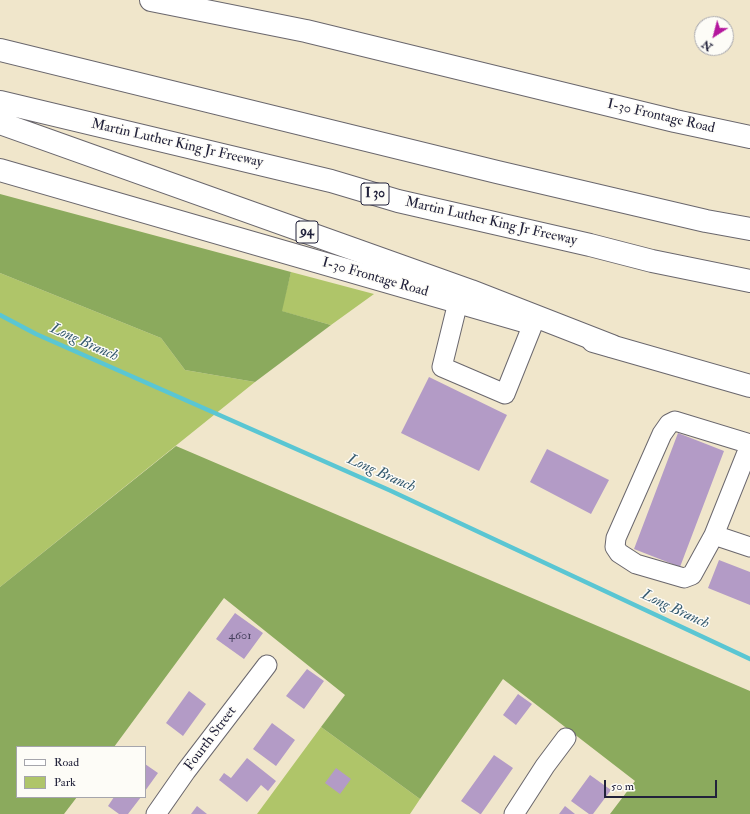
<!DOCTYPE html>
<style>
body{margin:0}
#map{position:relative;width:750px;height:814px;overflow:hidden;background:#f0e6cb;font-family:"IM FELL Double Pica",serif}
canvas{display:block}
.legend{position:absolute;left:16px;top:746px;width:130px;height:52px;box-sizing:border-box;background:#fdfcf7;border:1px solid #a5a5ac;margin:0;padding:5px 7px;list-style:none;font-size:12px;color:#22223b}
.legend li{display:flex;align-items:center;gap:8px;height:20px}
.legend b{width:20px;border:1px solid #a5a5ac}
.north{position:absolute;left:694px;top:16px;width:40px;height:40px;box-sizing:border-box;background:#fdfcf7;border:1px solid #a5a5ac;border-radius:50%;rotate:216deg;font-size:11px;font-weight:700;line-height:16px;text-align:center;color:#22223b}
.north::after{content:'';display:block;margin:auto;width:14px;height:18px;background:#b5179e;clip-path:polygon(50% 0,100% 100%,50% 72%,0 100%)}
.scale{position:absolute;left:604px;top:780px;width:113px;height:18px;box-sizing:border-box;border:2px solid #22223b;border-top:0;padding-left:5px;font-size:12px;line-height:14px;white-space:nowrap;color:#22223b;-webkit-text-stroke:3px #fdfcf7;paint-order:stroke}
</style>
<div id="map">
<canvas width="750" height="814"></canvas>
<ul class="legend">
<li><b style="height:5px;background:#fff"></b>Road</li>
<li><b style="height:11px;background:#afc569"></b>Park</li>
</ul>
<div class="north">N</div>
<div class="scale">50 m</div>
</div>
<script>
const context = document.querySelector('canvas').getContext('2d');
context.lineJoin = 'round';
function paint(path, color) { context.fillStyle = color; context.fill(path, 'evenodd'); }
function strokePath(path, color, width, dash) { context.strokeStyle = color; context.lineWidth = width; context.lineCap = dash ? 'butt' : 'round'; context.setLineDash(dash || []); context.stroke(path); }
function drawText(font, color, halo, rows, align = 'center') {
  context.font = font + ' "IM FELL Double Pica",serif'; context.lineWidth = 3; context.setLineDash([]); context.textBaseline = 'middle'; context.strokeStyle = halo; context.fillStyle = color; for (const [text, x, y, turn = 0] of rows) {
    context.save(); context.translate(x, y); context.rotate((+turn || 0) * Math.PI / 180); context.textAlign = isNaN(turn) ? turn : align; if (halo) context.strokeText(text, 0, 0); context.fillText(text, 0, 0); context.restore();
  }
}
paint(new Path2D(`
 M 291,272 L 374,294 L 331,325 L 281,311 Z
 M 0,273 L 161,338 L 185,370 L 255,382 L 0,587 Z
 M 321,727 L 420,799 L 410,814 L 257,814 Z`), '#afc569');
paint(new Path2D(`
 M 0,194 L 291,272 L 282,311 L 331,325 L 255,382 L 185,370 L 161,338 L 0,273 Z
 M 176,446 L 750,691 L 750,814 L 610,814 L 635,781 L 503,679 L 420,799 L 321,727 L 345,695 L 224,598 L 114,747 L 17,747 L 17,797 L 77,797 L 64,814 L 0,814 L 0,587 Z`), '#8baa5d');
strokePath(new Path2D(`
 M 0,315 L 36,334 L 389,490 L 750,659`), '#5ac6d3', 4.5);
paint(new Path2D(`
 M 429,377 L 507,415 L 479,471 L 401,433 Z
 M 678,433 L 724,451 L 680,567 L 634,549 Z
 M 547,449 L 609,480 L 591,514 L 530,482 Z
 M 719,560 L 750,572 L 750,605 L 708,588 Z
 M 235,613 L 263,633 L 244,659 L 216,639 Z
 M 307,669 L 324,681 L 304,709 L 286,696 Z
 M 189,691 L 206,704 L 183,736 L 166,723 Z
 M 518,694 L 532,704 L 516,725 L 503,715 Z
 M 272,723 L 295,740 L 276,766 L 253,749 Z
 M 494,755 L 513,768 L 481,814 L 480,814 L 461,801 Z
 M 247,758 L 276,781 L 268,791 L 261,785 L 247,802 L 219,780 L 224,773 L 231,778 Z
 M 145,764 L 158,773 L 145,791 Z
 M 336,768 L 351,779 L 340,794 L 325,783 Z
 M 590,775 L 611,790 L 593,814 L 589,814 L 571,801 Z
 M 114,797 L 141,797 L 128,814 L 119,814 L 108,806 Z
 M 197,806 L 207,814 L 191,814 Z
 M 565,806 L 575,814 L 559,814 Z`), '#b39bc6');
const minor = new Path2D(`
 M 458,302 L 442,367 L 505,394 L 533,324
 M 750,445 L 714,535 L 750,547
 M 714,535 L 692,575 L 684,578 L 636,564 L 619,553 L 615,547 L 616,538 L 662,434 L 669,424 L 675,421 L 750,444
 M 156,814 L 186,771 L 267,665
 M 514,814 L 545,766 L 566,738`);
const major = new Path2D(`
 M 151,0 L 306,31 L 675,121 L 750,137
 M 0,170 L 527,322
 M 593,341 L 750,386`);
const highway = new Path2D(`
 M 0,50 L 497,172 L 706,221 L 750,229
 M 0,102 L 331,181 L 398,201 L 590,245 L 652,261 L 750,281
 M 0,123 L 471,291 L 612,346`);
strokePath(minor, '#6a676d', 21);
strokePath(major, '#6a676d', 24);
strokePath(highway, '#6a676d', 24);
strokePath(minor, '#fff', 19);
strokePath(major, '#fff', 22);
strokePath(highway, '#fff', 22);
drawText('12px', '#46405e', null, [
 ["4601",240,636]
]);
for (const [x, y, w] of [
 [375,194,28],
 [307,232,22]
]) { const box = new Path2D(); box.roundRect(x - w / 2, y - 11, w, 22, 3); context.fillStyle = '#fdfcf7'; context.fill(box); strokePath(box, '#22223b', 1); }
drawText('bold 13px', '#22223b', null, [
 ["I 30",375,194],
 ["94",307,232]
]);
drawText('14px', '#22223b', '#fdfcf7', [
 ["I-30 Frontage Road",661,117,13],
 ["Martin Luther King Jr Freeway",177,144,13],
 ["Martin Luther King Jr Freeway",491,222,13],
 ["I-30 Frontage Road",375,278,16],
 ["Fourth Street",211,739,-53]
]);
drawText('italic 15px', '#365b70', '#fdfcf7', [
 ["Long Branch",84,343,24],
 ["Long Branch",381,474,24],
 ["Long Branch",675,610,25]
]);
</script>
